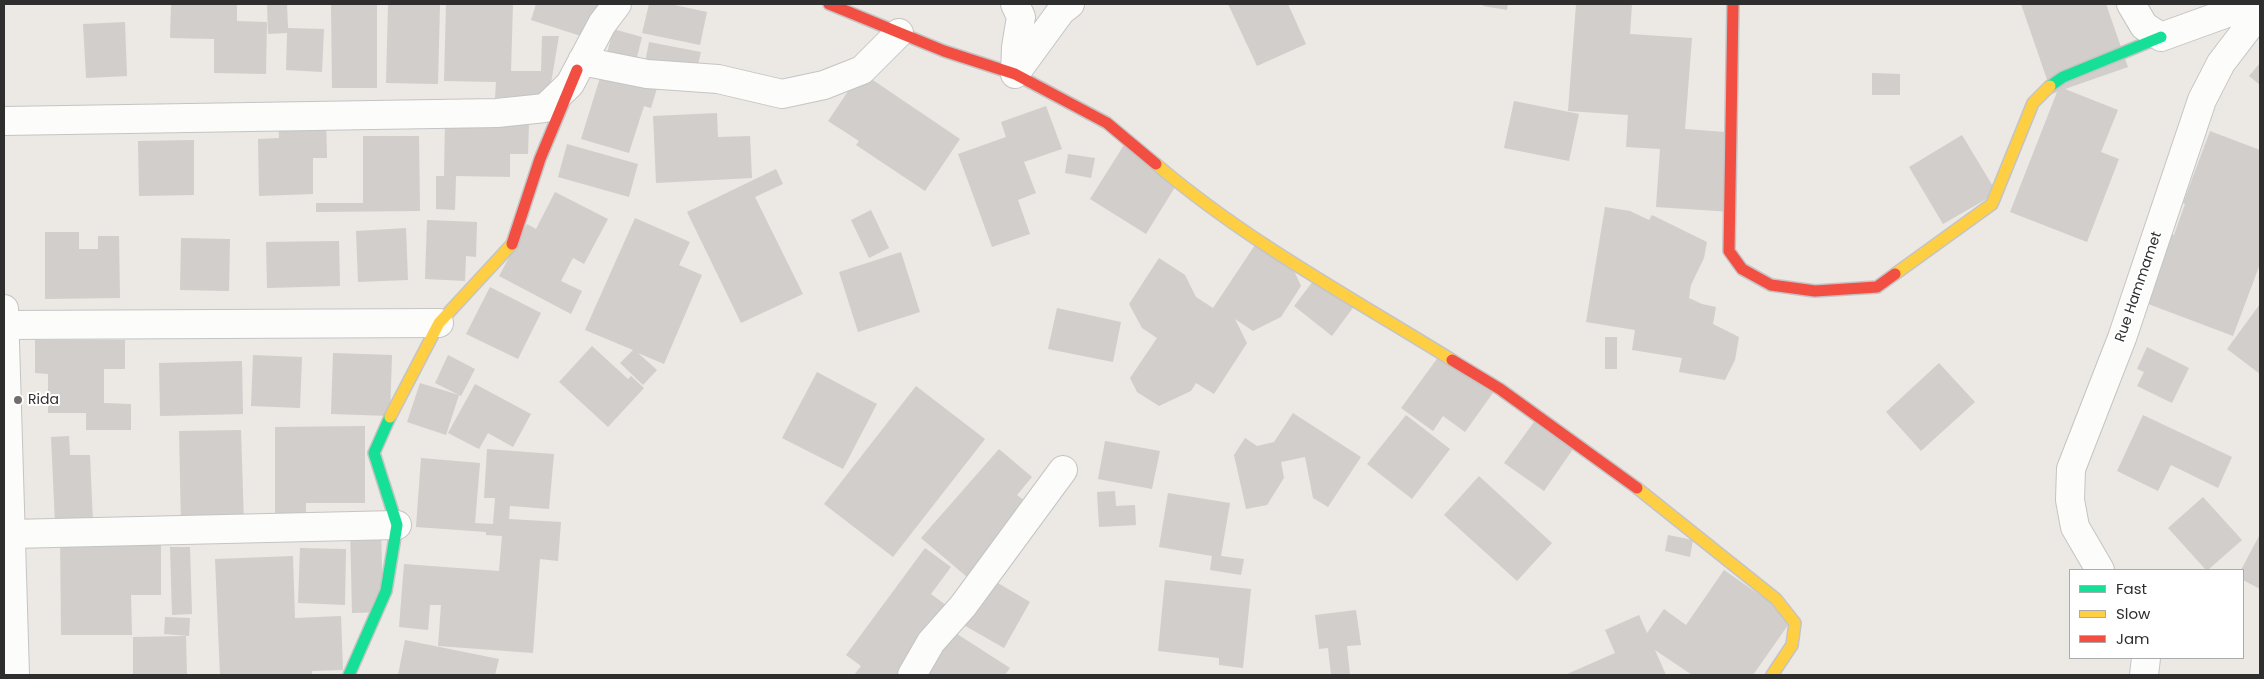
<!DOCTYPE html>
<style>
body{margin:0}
#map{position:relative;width:2264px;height:679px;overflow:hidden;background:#ece8e4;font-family:Poppins,sans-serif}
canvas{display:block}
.frame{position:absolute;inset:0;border:5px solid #2e2e2e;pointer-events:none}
.legend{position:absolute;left:2069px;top:569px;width:175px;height:90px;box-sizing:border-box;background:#fff;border:1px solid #ababab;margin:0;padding:6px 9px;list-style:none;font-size:15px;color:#2e2e2e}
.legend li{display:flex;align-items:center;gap:10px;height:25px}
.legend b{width:25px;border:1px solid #ababab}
</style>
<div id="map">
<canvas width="2264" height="679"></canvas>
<div class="frame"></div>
<ul class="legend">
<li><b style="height:6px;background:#16e098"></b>Fast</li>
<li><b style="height:6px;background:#ffcf43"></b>Slow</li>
<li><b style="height:6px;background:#f24e42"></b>Jam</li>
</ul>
</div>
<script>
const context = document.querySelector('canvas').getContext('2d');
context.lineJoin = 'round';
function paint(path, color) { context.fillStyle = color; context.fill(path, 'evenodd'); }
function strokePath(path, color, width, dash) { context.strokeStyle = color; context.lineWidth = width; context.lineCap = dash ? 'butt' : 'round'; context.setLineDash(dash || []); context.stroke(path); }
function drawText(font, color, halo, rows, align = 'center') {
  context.font = font + ' Poppins,sans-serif'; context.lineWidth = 4; context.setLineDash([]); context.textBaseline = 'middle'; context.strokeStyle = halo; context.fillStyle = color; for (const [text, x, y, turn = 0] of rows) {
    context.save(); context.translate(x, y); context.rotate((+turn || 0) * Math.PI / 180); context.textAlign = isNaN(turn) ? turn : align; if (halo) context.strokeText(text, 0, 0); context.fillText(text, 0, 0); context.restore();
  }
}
paint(new Path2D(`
 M 171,4 L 237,4 L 237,21 L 267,22 L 266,74 L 214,73 L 214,39 L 170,38 Z
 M 267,4 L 287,4 L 288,28 L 324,29 L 322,72 L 286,70 L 287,33 L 268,34 Z
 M 331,4 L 377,4 L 377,88 L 332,88 Z
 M 388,4 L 440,4 L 438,84 L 386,83 Z
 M 446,4 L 513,4 L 511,71 L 541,71 L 542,36 L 559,36 L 549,95 L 495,98 L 496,82 L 444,81 Z
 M 536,4 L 598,4 L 587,38 L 531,20 Z
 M 649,4 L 670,4 L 707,12 L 700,45 L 642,33 Z
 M 1228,4 L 1288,4 L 1306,44 L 1257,66 Z
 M 1484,4 L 1508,4 L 1507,10 L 1483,6 Z
 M 1576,4 L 1632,4 L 1630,34 L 1692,38 L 1685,129 L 1738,133 L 1732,212 L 1656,207 L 1660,149 L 1626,147 L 1628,115 L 1568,111 Z
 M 2021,4 L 2106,4 L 2128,67 L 2065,89 L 2118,110 L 2101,152 L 2119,159 L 2087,242 L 2010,212 L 2057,92 L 2052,94 Z
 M 125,22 L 127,76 L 86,78 L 83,24 Z
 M 613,29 L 642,37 L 635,65 L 606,58 Z
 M 649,42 L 701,52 L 696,73 L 645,63 Z
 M 2260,63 L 2260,85 L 2249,76 Z
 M 603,68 L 658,85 L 651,108 L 644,106 L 629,153 L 581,139 Z
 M 861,72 L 960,139 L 925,191 L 856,145 L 859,141 L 828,121 Z
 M 1872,73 L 1900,74 L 1900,95 L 1872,95 Z
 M 1514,101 L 1579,114 L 1569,161 L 1504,148 Z
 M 1046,106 L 1062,149 L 1024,162 L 1036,193 L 1018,200 L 1030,234 L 992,247 L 958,154 L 1006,137 L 1001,122 Z
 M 717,113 L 718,137 L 750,136 L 752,178 L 656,183 L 653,116 Z
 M 326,117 L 327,158 L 313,158 L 313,194 L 259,196 L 258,139 L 279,138 L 278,118 Z
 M 445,120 L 529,122 L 528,154 L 510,154 L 510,177 L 456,176 L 455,210 L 436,209 L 436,176 L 444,176 Z
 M 2210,131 L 2260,150 L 2260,264 L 2233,336 L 2143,302 L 2170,233 L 2174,235 L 2185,204 L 2183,203 Z
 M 1962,135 L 1997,193 L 1943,224 L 1909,167 Z
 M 363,136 L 419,136 L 420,211 L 316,212 L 316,203 L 363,203 Z
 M 194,140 L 194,195 L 139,196 L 138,141 Z
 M 567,144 L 638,164 L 629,197 L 558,177 Z
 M 1124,145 L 1180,179 L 1146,234 L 1090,199 Z
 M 1068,154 L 1095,158 L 1091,178 L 1065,173 Z
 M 776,169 L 783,184 L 755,197 L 803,294 L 741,323 L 687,212 Z
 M 555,192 L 608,219 L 584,264 L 573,258 L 561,281 L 582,291 L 571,314 L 499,276 L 527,224 L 536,229 Z
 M 1605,207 L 1630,211 L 1649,220 L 1652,215 L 1707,242 L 1704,258 L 1691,285 L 1689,298 L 1702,304 L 1716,307 L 1713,324 L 1739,337 L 1735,360 L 1725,380 L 1679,372 L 1682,358 L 1632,350 L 1635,330 L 1586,322 Z
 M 871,210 L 889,248 L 869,258 L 851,220 Z
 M 635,218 L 690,242 L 679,265 L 702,275 L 664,364 L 638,353 L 657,370 L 643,385 L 620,363 L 633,350 L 585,330 Z
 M 427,220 L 477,222 L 476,257 L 466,256 L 465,281 L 425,279 Z
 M 406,228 L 408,280 L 358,282 L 356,231 Z
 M 45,232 L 79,232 L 79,249 L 98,249 L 98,236 L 119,236 L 120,298 L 45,299 Z
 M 181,238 L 230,239 L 229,291 L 180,290 Z
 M 339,241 L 340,286 L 267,288 L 266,242 Z
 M 1257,242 L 1291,264 L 1301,286 L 1281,317 L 1253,331 L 1235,319 L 1247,343 L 1214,394 L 1196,383 L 1191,391 L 1159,406 L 1137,392 L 1130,378 L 1157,338 L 1142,328 L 1129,304 L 1159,258 L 1185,275 L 1196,297 L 1213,308 Z
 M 901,252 L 920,312 L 858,332 L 839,272 Z
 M 1320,272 L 1358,301 L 1332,336 L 1294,306 Z
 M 490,287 L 541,313 L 518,359 L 466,334 Z
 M 2260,304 L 2260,374 L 2227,349 Z
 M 1057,308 L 1121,322 L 1113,362 L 1048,349 Z
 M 1605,337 L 1617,337 L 1617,369 L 1605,369 Z
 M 35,340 L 125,340 L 125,369 L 104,369 L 104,403 L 131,404 L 131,430 L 86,430 L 86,413 L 48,413 L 48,374 L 35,373 Z
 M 592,346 L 628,379 L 631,376 L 644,388 L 608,427 L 559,382 Z
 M 2147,347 L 2189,368 L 2172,403 L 2137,386 L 2144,372 L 2137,369 Z
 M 1442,352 L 1495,390 L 1465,432 L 1443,416 L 1433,431 L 1401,408 Z
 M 333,353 L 392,355 L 390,416 L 331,414 Z
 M 253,355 L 302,357 L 300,408 L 251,406 Z
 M 448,355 L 475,369 L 461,396 L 435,383 Z
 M 242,361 L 243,414 L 160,416 L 159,363 Z
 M 1939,363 L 1975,402 L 1921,451 L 1886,412 Z
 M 817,372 L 877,404 L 843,469 L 782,438 Z
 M 420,383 L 459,395 L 446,435 L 407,422 Z
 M 475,384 L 531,414 L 513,447 L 488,433 L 479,449 L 448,433 Z
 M 916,386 L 985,439 L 893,557 L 824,504 Z
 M 1293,413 L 1361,457 L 1328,507 L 1313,498 L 1305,457 L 1281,462 L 1284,478 L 1267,505 L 1246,509 L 1234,455 L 1245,438 L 1257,446 L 1274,442 Z
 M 1406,415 L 1450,449 L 1412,499 L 1367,464 Z
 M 2143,415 L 2232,457 L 2218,488 L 2171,465 L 2158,491 L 2117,471 Z
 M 1534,422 L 1573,449 L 1544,491 L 1504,463 Z
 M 365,426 L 365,503 L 306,503 L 306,528 L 275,528 L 275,427 Z
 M 241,430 L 244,524 L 181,526 L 179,431 Z
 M 69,436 L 70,455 L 90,455 L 93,522 L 55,524 L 51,437 Z
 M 1105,441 L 1160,451 L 1152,489 L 1098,479 Z
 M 487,449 L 554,454 L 549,509 L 510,506 L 509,519 L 561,522 L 558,561 L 540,559 L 533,653 L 438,646 L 441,605 L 430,605 L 428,630 L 399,627 L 404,564 L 499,571 L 502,536 L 486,535 L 486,532 L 416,527 L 421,458 L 480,463 L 475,523 L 493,524 L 495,498 L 484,498 Z
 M 999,449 L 1032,477 L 1017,495 L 1030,505 L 967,577 L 921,538 Z
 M 1479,476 L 1552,543 L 1517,581 L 1444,515 Z
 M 1115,491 L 1116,506 L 1135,505 L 1136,525 L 1099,527 L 1097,492 Z
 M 1168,493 L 1230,503 L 1221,556 L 1244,559 L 1241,575 L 1210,570 L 1212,556 L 1159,547 Z
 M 2203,497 L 2242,540 L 2208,570 L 2206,570 L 2168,528 Z
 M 381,525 L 383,612 L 352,613 L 350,526 Z
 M 60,534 L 161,544 L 161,595 L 131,595 L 132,635 L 61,635 Z
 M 1668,535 L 1693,540 L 1690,557 L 1665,551 Z
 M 2259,536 L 2260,536 L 2260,589 L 2243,580 L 2243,570 L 2241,570 Z
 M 170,547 L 190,547 L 192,614 L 172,615 Z
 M 300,548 L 346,549 L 345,605 L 298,603 Z
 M 925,548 L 951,567 L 931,594 L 958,614 L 912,675 L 854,675 L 861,666 L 846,655 Z
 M 293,556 L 295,618 L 341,616 L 343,670 L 312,671 L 312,675 L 220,675 L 215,559 Z
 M 1724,570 L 1793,618 L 1753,675 L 1692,675 L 1655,650 L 1666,675 L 1565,675 L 1615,653 L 1605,630 L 1639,615 L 1647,633 L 1664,609 L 1686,625 Z
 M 986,576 L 1030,602 L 1004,648 L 960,623 Z
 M 1165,580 L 1251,589 L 1243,668 L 1219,665 L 1219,658 L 1158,651 Z
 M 1356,610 L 1361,645 L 1347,646 L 1350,675 L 1331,675 L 1328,648 L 1319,649 L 1315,615 Z
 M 165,617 L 190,618 L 189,636 L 164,634 Z
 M 954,632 L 1010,668 L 1005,675 L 925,675 Z
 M 186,636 L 187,675 L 133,675 L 133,637 Z
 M 405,640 L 499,659 L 495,675 L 398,675 Z`), '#d1cecb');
const street = new Path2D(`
 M 1015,4 L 1021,17 L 1016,47 L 1015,74 L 1061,11 L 1070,4
 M 2131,4 L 2144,26 L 2161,37 L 2230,12 L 2246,4
 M 582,61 L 647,74 L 718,79 L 782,94 L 824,85 L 862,70 L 899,33
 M 4,121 L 497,113 L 545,108 L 570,84 L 602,24 L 617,4
 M 4,309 L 15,675
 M 4,325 L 439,323
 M 11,534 L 397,525
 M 2100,570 L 2075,527 L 2070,500 L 2071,469 L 2122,338 L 2202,100 L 2221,63 L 2260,12
 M 912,675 L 931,642 L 963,606 L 1063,470
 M 2144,675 L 2146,658`);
const fast = new Path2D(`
 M 2050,86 L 2063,77 L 2161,37
 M 349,675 L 386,591 L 397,525 L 374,453 L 390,417`);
const slow = new Path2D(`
 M 1156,164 C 1246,241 1352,298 1452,360
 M 1895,274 L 1992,204 L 2033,103 L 2050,86
 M 390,417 L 439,323 L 512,244
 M 1637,488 L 1776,599 L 1795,623 L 1792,645 L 1772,675`);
const jam = new Path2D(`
 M 829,4 L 944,51 L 1015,74 L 1107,123 L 1156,164
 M 1733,4 L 1729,251 L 1742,269 L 1771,285 L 1815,291 L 1877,287 L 1895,274
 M 512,244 L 540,159 L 577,70
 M 1452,360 L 1500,389 L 1637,488`);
strokePath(street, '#c5c4c5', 30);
strokePath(fast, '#c5c4c5', 14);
strokePath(slow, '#c5c4c5', 14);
strokePath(jam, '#c5c4c5', 14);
strokePath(street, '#fcfcfb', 28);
strokePath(fast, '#16e098', 11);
strokePath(slow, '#ffcf43', 11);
strokePath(jam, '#f24e42', 11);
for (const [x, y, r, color] of [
 [18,400,5,"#706f6e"]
]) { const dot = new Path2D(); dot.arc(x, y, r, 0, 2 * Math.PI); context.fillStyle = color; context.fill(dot); strokePath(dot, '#fff', 2); }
drawText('14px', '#2e2e2e', '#fff', [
 ["Rue Hammamet",2139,287,-71]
]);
drawText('14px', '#2e2e2e', '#fff', [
 ["Rida",28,400]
], 'left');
</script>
